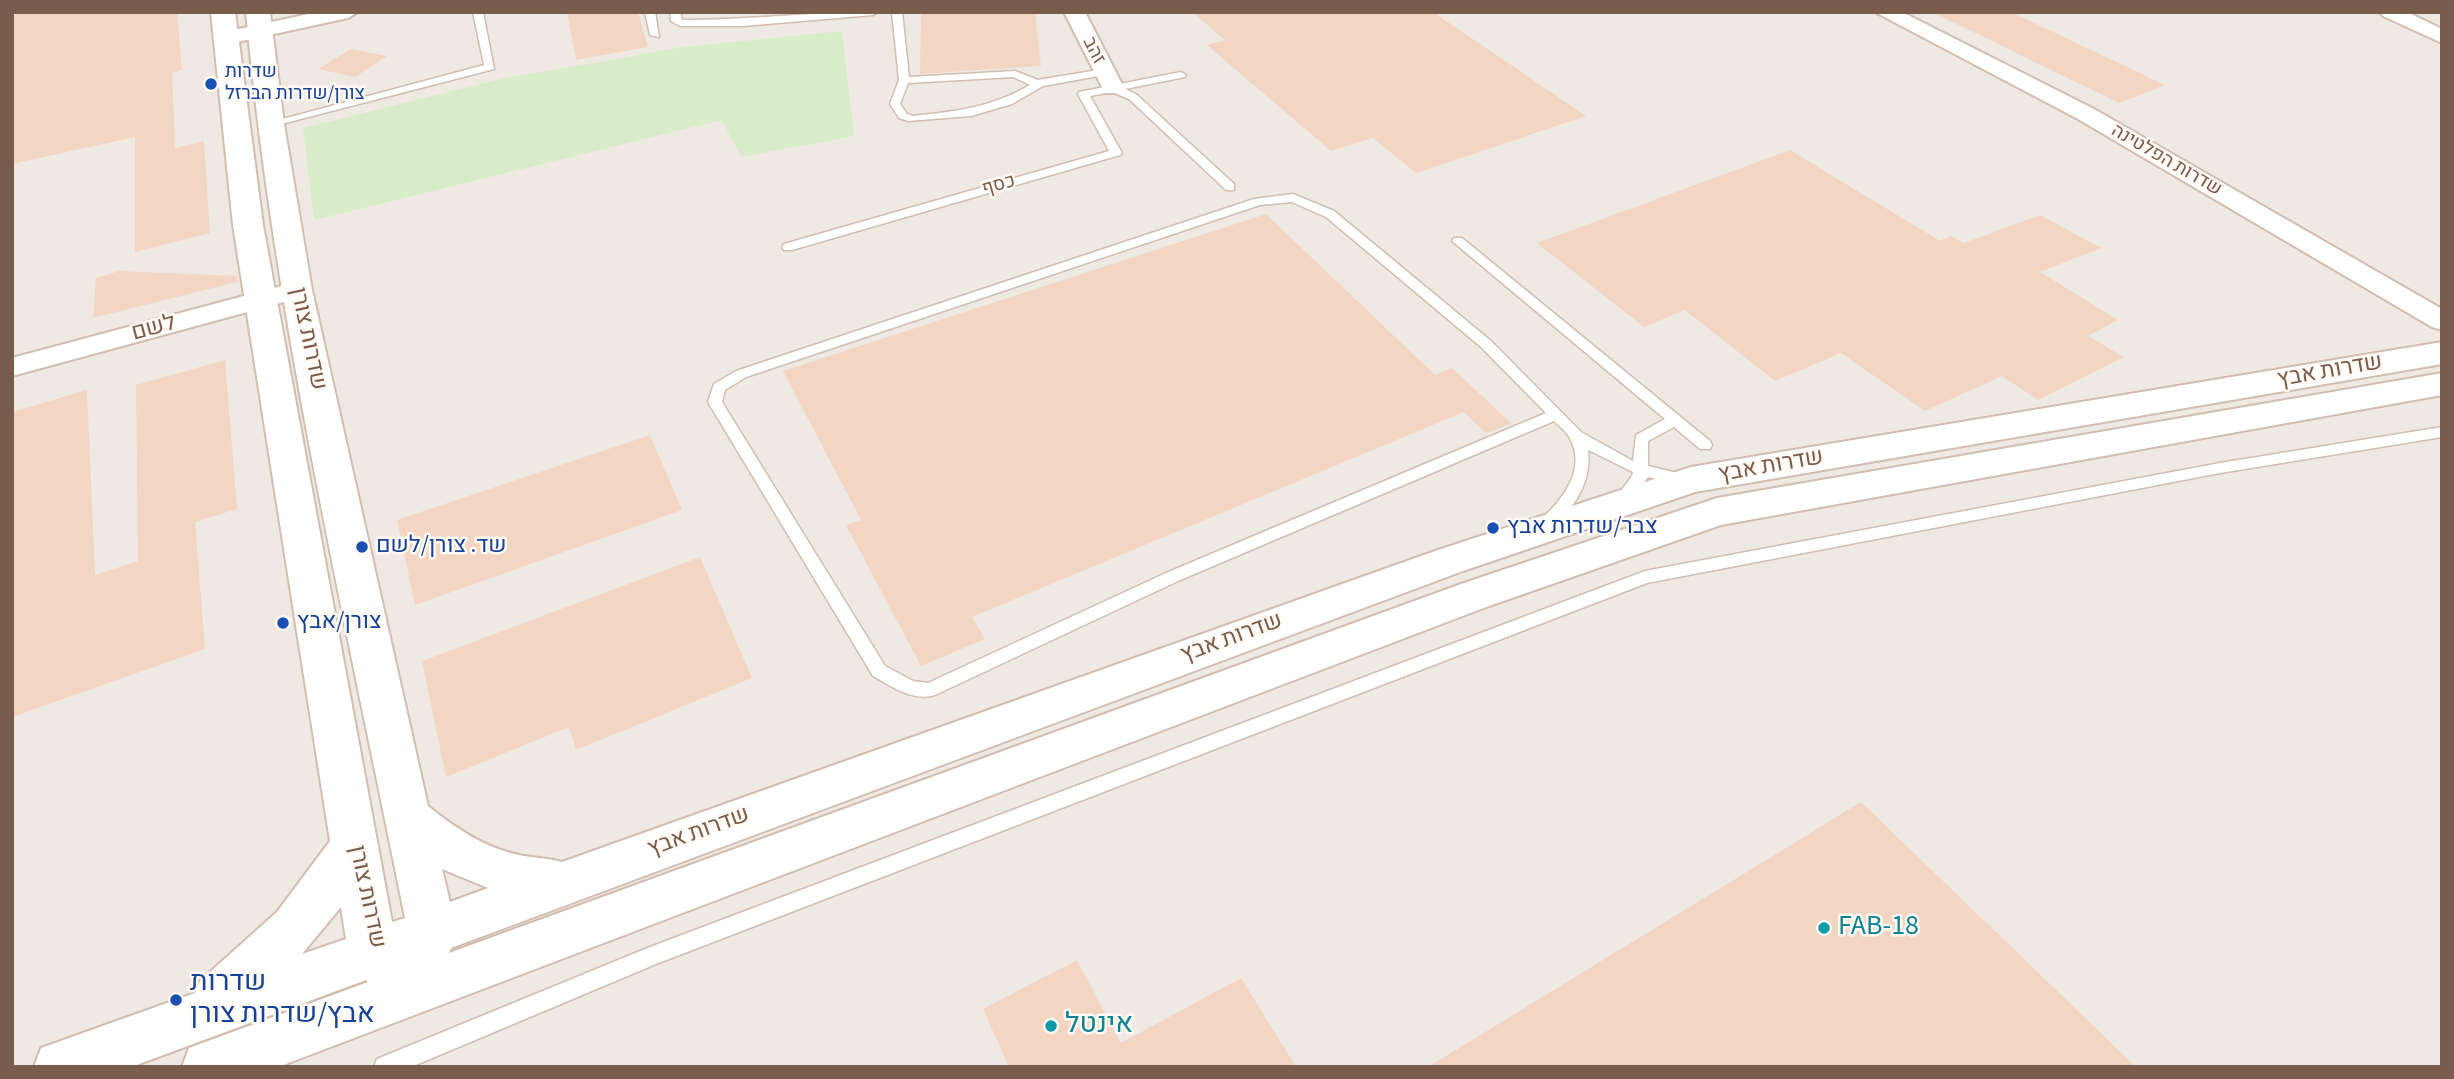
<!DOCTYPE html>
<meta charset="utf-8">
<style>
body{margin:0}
#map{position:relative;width:2454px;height:1079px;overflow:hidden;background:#fdf6ec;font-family:"Source Sans 3",sans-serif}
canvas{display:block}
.frame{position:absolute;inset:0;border:14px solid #7a5c4d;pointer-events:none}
</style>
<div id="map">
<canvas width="2454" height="1079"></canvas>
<div class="frame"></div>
</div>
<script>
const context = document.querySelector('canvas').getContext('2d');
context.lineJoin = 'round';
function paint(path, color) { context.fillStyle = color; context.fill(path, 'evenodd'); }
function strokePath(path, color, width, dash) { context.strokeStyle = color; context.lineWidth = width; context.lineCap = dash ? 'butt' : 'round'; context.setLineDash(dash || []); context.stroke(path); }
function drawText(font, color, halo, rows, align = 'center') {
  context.font = font + ' "Source Sans 3",Heebo,sans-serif'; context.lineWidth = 5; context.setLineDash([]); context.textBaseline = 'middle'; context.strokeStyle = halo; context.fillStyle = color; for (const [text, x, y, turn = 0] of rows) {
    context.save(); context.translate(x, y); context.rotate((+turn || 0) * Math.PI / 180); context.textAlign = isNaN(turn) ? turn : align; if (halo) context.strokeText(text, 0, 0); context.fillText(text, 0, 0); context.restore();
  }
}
paint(new Path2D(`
 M 12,12 L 2442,12 L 2442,1067 L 12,1067 Z`), '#efe9e4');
paint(new Path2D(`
 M 842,31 L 854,136 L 741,157 L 722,120 L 314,220 L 303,128 L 506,78 L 684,47 Z`), '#d8ecc9');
paint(new Path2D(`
 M 12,12 L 177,12 L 182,70 L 172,73 L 175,148 L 204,141 L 210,233 L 135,252 L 135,137 L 12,164 Z
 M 567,12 L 638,12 L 648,47 L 576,60 Z
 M 921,12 L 1035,12 L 1041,66 L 920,74 Z
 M 1192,12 L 1433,12 L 1586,116 L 1416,173 L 1373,138 L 1331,151 L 1207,45 L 1225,40 Z
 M 1932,12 L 2011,12 L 2165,85 L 2119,103 Z
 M 351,49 L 387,56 L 355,77 L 318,69 Z
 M 1790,150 L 1940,241 L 1951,236 L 1964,243 L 2040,215 L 2101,248 L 2040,272 L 2118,320 L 2088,336 L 2124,357 L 2038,400 L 2002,376 L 1925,411 L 1841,353 L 1775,381 L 1685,310 L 1644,327 L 1537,243 Z
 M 1266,214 L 1435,375 L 1452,368 L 1511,423 L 1486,433 L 1464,412 L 972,617 L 985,639 L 921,666 L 846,525 L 861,520 L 783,371 Z
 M 119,271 L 237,276 L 237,282 L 93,318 L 96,278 Z
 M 225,360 L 237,509 L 195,522 L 205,649 L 12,717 L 12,412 L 87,390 L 95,575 L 138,561 L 136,385 Z
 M 650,435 L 682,510 L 415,605 L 397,520 Z
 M 700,557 L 752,678 L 576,750 L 569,727 L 446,777 L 422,661 Z
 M 1861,802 L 2136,1067 L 1428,1067 Z
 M 1077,960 L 1121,1043 L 1241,978 L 1296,1067 L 1009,1067 L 983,1009 Z`), '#f3d5c3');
const service = new Path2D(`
 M 473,12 L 483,12 L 494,69 L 270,127 L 264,124 L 484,65 Z
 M 645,12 L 655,12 L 659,37 L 650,35 Z
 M 670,12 L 680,12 L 682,20 C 748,20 812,12 878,12 L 873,15 L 743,26 L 680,26 L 671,21 Z
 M 892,12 L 902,12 L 909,77 L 1015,71 L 1038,80 L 1104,69 L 1109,72 L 1104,75 L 1043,86 L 1012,104 L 971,116 L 908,121 L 899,118 L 890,104 L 899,80 ZM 1013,77 L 1030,85 C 990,108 958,111 913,116 L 907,114 L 900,104 L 908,83 Z
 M 1181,72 L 1186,75 L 1185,77 L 1125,89 L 1137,95 L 1234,184 L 1234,190 L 1226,190 L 1129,99 L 1112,92 L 1090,96 L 1122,153 L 1120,155 L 792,250 L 784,250 L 782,247 L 784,244 L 1109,151 L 1078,94 L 1079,92 Z
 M 1293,194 L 1334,211 L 1491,341 L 1581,432 L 1633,461 L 1636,435 L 1665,419 L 1452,241 L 1454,238 L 1462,238 L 1710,441 L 1712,445 L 1710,449 L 1700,449 L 1674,427 L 1648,441 L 1648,466 L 1690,476 L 1693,480 L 1690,484 L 1685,485 L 1648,477 L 1628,503 L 1618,503 L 1615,499 L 1632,476 L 1633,472 L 1588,450 C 1592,483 1574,507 1552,528 L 1540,528 L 1538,524 L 1540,520 C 1562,501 1588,468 1569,437 C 1566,431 1559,426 1554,421 L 1178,581 L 935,695 C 913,702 891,686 873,676 L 708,402 L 714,384 L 736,371 L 1254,199 ZM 1292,202 L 1326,217 L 1481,347 L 1546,413 L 1166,573 L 928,683 L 913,681 L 885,666 L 722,402 L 725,390 L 746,377 L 1260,205 Z
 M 2442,427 L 2442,437 L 2220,473 L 1647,583 L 656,964 L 411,1067 L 374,1067 L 377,1059 L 650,947 L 1645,571 L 2220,463 Z`);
const minor = new Path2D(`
 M 318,12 L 358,12 L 348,18 L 228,44 L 217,38 L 220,33 Z
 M 1064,12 L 1085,12 L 1124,88 L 1121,93 L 1105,93 Z
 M 1875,12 L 1902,12 L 2094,109 L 2442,309 L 2442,330 L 2432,327 L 2078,119 Z
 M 2380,12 L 2407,12 L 2442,29 L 2442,43 L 2383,16 Z
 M 296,282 L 306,284 L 310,290 L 306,296 L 12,376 L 12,358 Z`);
const tertiary = new Path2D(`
 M 211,12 L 235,12 L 263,225 L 392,922 L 405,918 C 345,617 274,318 246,12 L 270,12 L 284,124 L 312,290 L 428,806 C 455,828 485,848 519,855 C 533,858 549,858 562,862 L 1435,551 L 1691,467 L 2442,342 L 2442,364 L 1695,492 L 1463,571 L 451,948 L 449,953 L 1461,584 L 1717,498 L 2442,373 L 2442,395 L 1721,525 L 1489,606 L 278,1067 L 182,1067 L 189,1048 L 368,982 L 366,980 L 131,1067 L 34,1067 L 41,1048 L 195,993 L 200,981 L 277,912 L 330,841 L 233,225 ZM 442,869 L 488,888 L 450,902 ZM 341,907 L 346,939 L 302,954 Z`);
strokePath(service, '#d1beb0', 3);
strokePath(minor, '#d1beb0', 4);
strokePath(tertiary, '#d1beb0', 4);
paint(service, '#fff');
paint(minor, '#fff');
paint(tertiary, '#fff');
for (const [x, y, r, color] of [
 [211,84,7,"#1a4fb4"],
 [1493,528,7,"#1a4fb4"],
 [362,547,7,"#1a4fb4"],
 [283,623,7,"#1a4fb4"],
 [1824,928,7,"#0f9aa8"],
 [176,1000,7,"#1a4fb4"],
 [1051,1026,7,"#0f9aa8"]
]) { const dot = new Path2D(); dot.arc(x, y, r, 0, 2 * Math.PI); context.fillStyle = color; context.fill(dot); strokePath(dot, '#fffaf3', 2.5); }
drawText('19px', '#7a5c4d', '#fffaf3', [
 ["זהב",1093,51,63],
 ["שדרות הפלטינה",2166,161,30],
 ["כסף",999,186,-16]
]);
drawText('19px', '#164399', '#fffaf3', [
 ["שדרות",225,73],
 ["צורן/שדרות הברזל",225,95]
], 'left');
drawText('23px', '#7a5c4d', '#fffaf3', [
 ["לשם",154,329,-15],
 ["שדרות צורן",307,339,78],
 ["שדרות אבץ",2330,372,-10],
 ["שדרות אבץ",1771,467,-10],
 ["שדרות אבץ",1232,639,-20],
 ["שדרות אבץ",699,833,-20],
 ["שדרות צורן",366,897,78]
]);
drawText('23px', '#164399', '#fffaf3', [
 ["צבר/שדרות אבץ",1507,528],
 ["שד. צורן/לשם",376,547],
 ["צורן/אבץ",297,623]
], 'left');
drawText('28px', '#0d838f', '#fffaf3', [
 ["FAB-18",1838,928],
 ["אינטל",1065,1026]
], 'left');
drawText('28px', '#164399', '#fffaf3', [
 ["שדרות",190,984],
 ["אבץ/שדרות צורן",190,1016]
], 'left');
</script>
